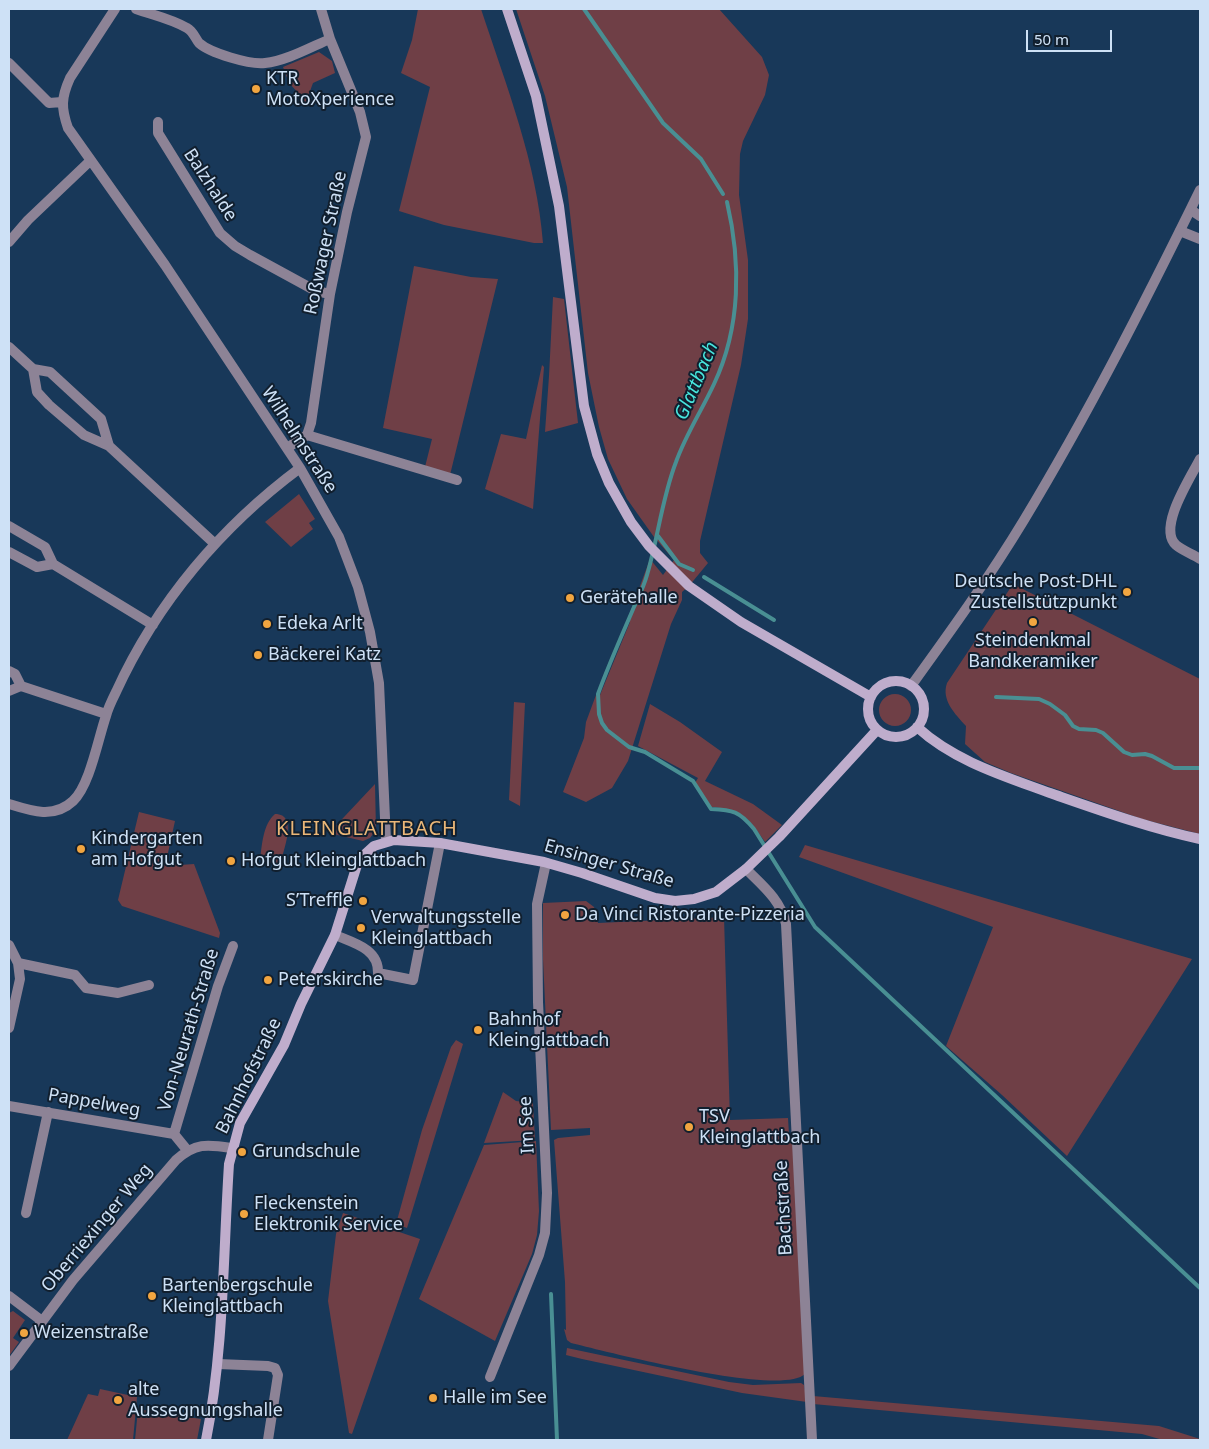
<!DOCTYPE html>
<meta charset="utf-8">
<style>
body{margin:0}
#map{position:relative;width:1209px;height:1449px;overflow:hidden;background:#183859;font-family:"Noto Sans",sans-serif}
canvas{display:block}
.frame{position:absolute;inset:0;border:10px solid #cee1f6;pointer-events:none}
.scale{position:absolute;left:1026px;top:30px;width:86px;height:22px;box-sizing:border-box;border:2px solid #cee1f6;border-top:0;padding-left:6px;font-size:15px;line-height:18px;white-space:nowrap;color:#cee1f6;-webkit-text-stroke:4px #111f2e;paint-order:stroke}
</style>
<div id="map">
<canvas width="1209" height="1449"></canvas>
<div class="frame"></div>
<div class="scale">50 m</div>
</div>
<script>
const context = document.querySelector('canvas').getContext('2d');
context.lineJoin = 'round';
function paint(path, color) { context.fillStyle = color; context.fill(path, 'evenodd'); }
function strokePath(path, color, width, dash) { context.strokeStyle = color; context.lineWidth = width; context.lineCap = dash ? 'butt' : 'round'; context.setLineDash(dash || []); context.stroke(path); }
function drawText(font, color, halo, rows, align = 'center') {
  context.font = font + ' "Noto Sans",sans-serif'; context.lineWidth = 4; context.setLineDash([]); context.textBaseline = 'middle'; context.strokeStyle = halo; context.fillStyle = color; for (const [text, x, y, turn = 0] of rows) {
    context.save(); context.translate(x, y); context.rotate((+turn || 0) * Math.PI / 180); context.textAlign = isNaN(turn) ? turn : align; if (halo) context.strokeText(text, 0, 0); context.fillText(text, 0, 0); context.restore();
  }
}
paint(new Path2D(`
 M 418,9 L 481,9 C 506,85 537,163 543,243 L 534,243 L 444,225 L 399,211 L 430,87 L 401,73 L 412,40 Z
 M 516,9 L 719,9 L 762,57 L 769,75 L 765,95 L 743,141 L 740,154 L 739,195 L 748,260 L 748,319 L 741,365 L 700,541 L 700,553 L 708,563 L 689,586 L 682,592 L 682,600 L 671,624 L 628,761 L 612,788 L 586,802 L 563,792 L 584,738 L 586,722 L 596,695 L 600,695 L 630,622 L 627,621 L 650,559 L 663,575 L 674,560 L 654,537 L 627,499 L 608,459 L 599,427 L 588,373 L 567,187 L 545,96 Z
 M 319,52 L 332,61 L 335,73 L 313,83 L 306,102 L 302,101 L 302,97 L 289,83 L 283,67 Z
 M 414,266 L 471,277 L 498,279 L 450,475 L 425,467 L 432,439 L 383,428 Z
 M 553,297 L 564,299 L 578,423 L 545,432 L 549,376 Z
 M 542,365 L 544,367 L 533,509 L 485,489 L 501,434 L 526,439 Z
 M 299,494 L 315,519 L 309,523 L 313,529 L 291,547 L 265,522 Z
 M 1013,584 L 1200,679 L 1200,834 L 1142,819 L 1011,773 L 985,762 L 965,744 L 966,726 C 955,714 941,700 947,683 Z
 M879 710a16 16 0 1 1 32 0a16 16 0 1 1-32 0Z
 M 514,702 L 525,703 L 520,806 L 509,800 Z
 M 650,704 L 680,722 L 722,752 L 705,781 L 753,804 L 782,825 L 765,842 C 747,816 743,810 711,807 L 695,783 L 698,778 L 638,746 Z
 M 375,784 L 376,830 L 370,838 L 363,841 L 329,833 Z
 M 139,812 L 175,821 L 166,862 L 180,865 L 194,864 L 220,933 L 219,938 L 122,906 L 118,900 Z
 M 275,814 C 299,814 283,851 280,865 L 260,860 C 262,845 263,824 275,814 Z
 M 805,845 L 1192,959 L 1067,1156 L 1002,1095 L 946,1046 L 993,927 L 799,857 Z
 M 586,901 L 594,907 L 598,923 L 724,917 L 730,1120 L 788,1118 L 789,1134 L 793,1136 L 805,1374 C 781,1397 608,1352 571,1343 L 567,1340 L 564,1329 L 566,1330 L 565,1282 L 554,1140 L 558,1138 L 590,1135 L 590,1128 L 551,1130 L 543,959 L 543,903 Z
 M 456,1040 L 463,1044 L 407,1228 L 396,1224 L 422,1130 L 451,1047 Z
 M 503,1092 L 516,1101 L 533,1103 L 535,1140 L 484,1143 Z
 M 536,1141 L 539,1211 L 537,1235 L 532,1254 L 495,1341 L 419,1299 L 484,1145 Z
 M 343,1213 L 420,1239 L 352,1434 L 349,1433 L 328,1301 L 336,1234 Z
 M 13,1311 L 25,1320 L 13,1338 L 19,1342 L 9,1356 L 9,1313 Z
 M 567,1348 L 729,1382 L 753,1385 L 801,1383 L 804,1385 L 807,1402 L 742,1393 L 582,1359 L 566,1355 Z
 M 100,1389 L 137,1397 L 133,1440 L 67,1440 L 88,1394 L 98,1396 Z
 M 813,1396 L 1159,1426 L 1200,1439 L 1200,1440 L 1163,1440 L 1142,1434 L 813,1404 Z
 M 138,1409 L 201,1419 L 197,1440 L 135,1440 Z`), '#6f3f46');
strokePath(new Path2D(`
 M 584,9 L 663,123 L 701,159 L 723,194
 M 727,202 C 741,262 741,327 714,384 C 702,410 686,434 676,462 C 662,498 658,538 647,575 C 644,586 639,596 634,607 C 622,635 609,664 598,694 L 599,714 L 602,723 L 607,730 L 629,747 L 645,752 L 693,781 L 711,809 C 733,810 739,811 754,829 L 815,927 L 1200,1288
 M 658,536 L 679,564 L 693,570
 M 704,577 L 774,620
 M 996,697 L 1039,699 L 1050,704 L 1065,715 L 1073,726 L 1079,729 L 1096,730 L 1103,733 L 1124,752 L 1132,755 L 1145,754 L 1152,756 L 1174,768 L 1200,768
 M 551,1294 L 557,1440`), '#498f93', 4);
strokePath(new Path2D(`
 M 115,9 L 70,78 C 61,98 61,108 68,128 L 165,265 L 300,468 L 339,537 L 358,587 L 370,632 L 379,683 L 386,841
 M 136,9 C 153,15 172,19 187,28 C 193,31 195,38 199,43 C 210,53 250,65 265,63 C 286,61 311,47 330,39
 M 9,63 L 49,103 L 62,102
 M 158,122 L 158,133 L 220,233 L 235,246 L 250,255 L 316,291 L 330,294
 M 1191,210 L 1200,216
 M 1180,231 L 1200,239
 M 9,242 L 28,220 L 90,161
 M 9,347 L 33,369 L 37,392 L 49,405 L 84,435 L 109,446
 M 33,369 L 50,372 L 101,419 L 109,446 L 215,544
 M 307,435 L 457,480
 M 287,448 L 307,435 L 311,423 L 330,294 L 347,212 L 366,137 L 360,112 L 330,39 L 321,9
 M 1200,459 C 1191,477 1157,528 1176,545 C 1183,551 1193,554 1200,559
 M 9,526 L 45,547 L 53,564 L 153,625
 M 9,552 L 37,567 L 53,564
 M 9,671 L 15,674 L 21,686 L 106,714
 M 9,691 L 21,686
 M 9,804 C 31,811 54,819 73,801 C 90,785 98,739 106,716 C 108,708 112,700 116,692 C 157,602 222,526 300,468
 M 746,869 C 762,885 781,900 786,924 L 812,1440
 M 335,935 C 354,943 379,949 378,973 L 413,980 L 440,843
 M 9,945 L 18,963 L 20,979 L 9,1028
 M 18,963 L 75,975 L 86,988 L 118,993 L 149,985
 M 9,1106 L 174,1134
 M 187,1150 L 174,1134 L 218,986 L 233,946
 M 26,1213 L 48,1112
 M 9,1296 L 42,1321
 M 218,1364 L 268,1366 L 275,1368 L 278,1375 L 268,1440
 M 9,1366 L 73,1280 L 176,1160 C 195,1143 207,1144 231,1148
 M 490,1377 L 539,1255 L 545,1233 L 547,1193 L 538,1002 L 537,904 L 546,863`), '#8d8396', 10);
strokePath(new Path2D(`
 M 911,686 C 950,632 989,578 1024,520 C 1088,414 1145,302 1200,190`), '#8d8396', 10);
strokePath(new Path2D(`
 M 507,9 L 536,96 L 559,206 L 584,406 L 597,454 L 609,483 L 631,522 L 649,546 L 689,586 L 741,622 L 871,697
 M868 709a28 28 0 1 1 56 0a28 28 0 1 1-56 0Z
 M 917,727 C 954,761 1004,776 1050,793 C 1099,810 1149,828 1200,839
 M 206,1440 C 224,1350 223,1256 229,1164 L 240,1123 L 284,1045 L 301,1004 L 335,935 L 357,865 L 362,857 L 374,846 L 394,840 L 440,843 L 544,862 L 582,873 L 655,898 L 675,901 L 694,899 L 716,892 L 746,869 L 779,837 L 877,730`), '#bfadcc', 10);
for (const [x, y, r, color] of [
 [256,89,5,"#f1a540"],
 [1127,592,5,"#f1a540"],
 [570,598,5,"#f1a540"],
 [1033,622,5,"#f1a540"],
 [267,624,5,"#f1a540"],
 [258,655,5,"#f1a540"],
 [81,849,5,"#f1a540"],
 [231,861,5,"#f1a540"],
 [363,901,5,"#f1a540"],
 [565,915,5,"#f1a540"],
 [361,928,5,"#f1a540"],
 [268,980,5,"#f1a540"],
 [478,1030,5,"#f1a540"],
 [689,1127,5,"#f1a540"],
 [242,1152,5,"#f1a540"],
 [244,1214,5,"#f1a540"],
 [152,1296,5,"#f1a540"],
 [24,1333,5,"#f1a540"],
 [433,1398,5,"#f1a540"],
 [118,1400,5,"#f1a540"]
]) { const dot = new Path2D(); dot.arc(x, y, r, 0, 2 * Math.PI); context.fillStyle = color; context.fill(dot); strokePath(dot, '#111f2e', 2); }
drawText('18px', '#cee1f6', '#111f2e', [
 ["KTR",266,79],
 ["MotoXperience",266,100],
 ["Deutsche Post-DHL",1117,582,"right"],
 ["Zustellstützpunkt",1117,603,"right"],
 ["Gerätehalle",580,598],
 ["Edeka Arlt",277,624],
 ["Steindenkmal",1033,641,"center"],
 ["Bandkeramiker",1033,662,"center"],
 ["Bäckerei Katz",268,655],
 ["Kindergarten",91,839],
 ["am Hofgut",91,860],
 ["Hofgut Kleinglattbach",241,861],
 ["S’Treffle",353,901,"right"],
 ["Da Vinci Ristorante-Pizzeria",575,915],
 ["Verwaltungsstelle",371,918],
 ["Kleinglattbach",371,939],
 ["Peterskirche",278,980],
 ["Bahnhof",488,1020],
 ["Kleinglattbach",488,1041],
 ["TSV",699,1117],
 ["Kleinglattbach",699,1138],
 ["Grundschule",252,1152],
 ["Fleckenstein",254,1204],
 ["Elektronik Service",254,1225],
 ["Bartenbergschule",162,1286],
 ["Kleinglattbach",162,1307],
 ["Weizenstraße",34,1333],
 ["alte",128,1390],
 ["Aussegnungshalle",128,1411],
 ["Halle im See",443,1398]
], 'left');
drawText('18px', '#cee1f6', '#111f2e', [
 ["Balzhalde",210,185,57],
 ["Roßwager Straße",326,243,-78],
 ["Wilhelmstraße",299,440,57],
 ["Ensinger Straße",609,864,16],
 ["Von-Neurath-Straße",189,1030,-73],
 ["Bahnhofstraße",249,1076,-64],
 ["Pappelweg",94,1103,10],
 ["Im See",527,1125,-93],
 ["Bachstraße",784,1208,-93],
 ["Oberriexinger Weg",97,1228,-50]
]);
drawText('italic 19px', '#48e6de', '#111f2e', [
 ["Glattbach",697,381,-67]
]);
context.letterSpacing = '1px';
drawText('20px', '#ebb778', '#111f2e', [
 ["KLEINGLATTBACH",367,829]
]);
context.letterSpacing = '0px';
</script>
